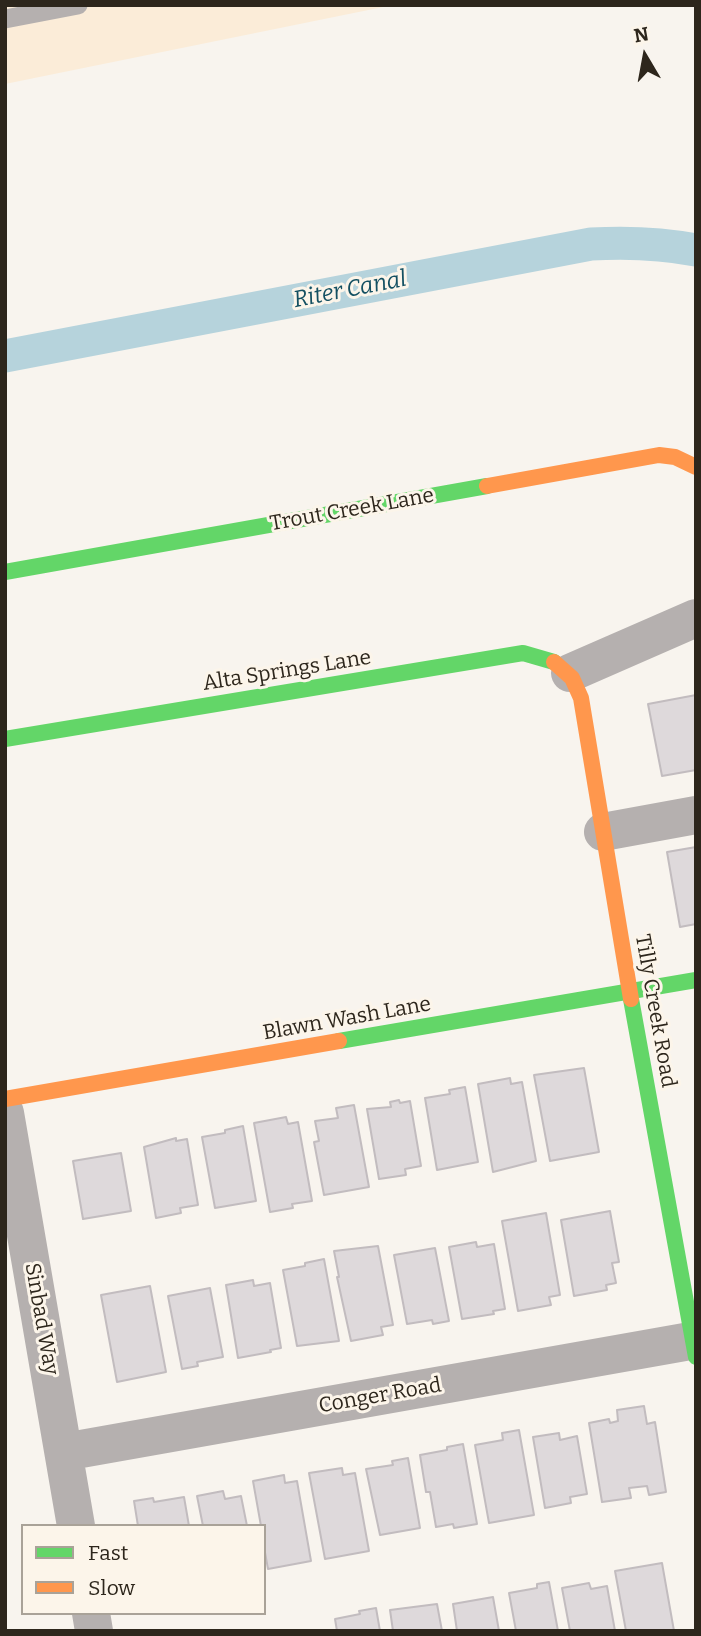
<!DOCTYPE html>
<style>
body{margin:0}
#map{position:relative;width:701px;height:1636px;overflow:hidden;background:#f8f4ee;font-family:Bitter,serif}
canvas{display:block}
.frame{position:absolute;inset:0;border:7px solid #2d261c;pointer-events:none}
.legend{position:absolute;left:21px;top:1524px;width:245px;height:91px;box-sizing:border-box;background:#fcf5ea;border:2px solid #a9a298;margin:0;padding:9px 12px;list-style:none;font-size:21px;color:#2d261c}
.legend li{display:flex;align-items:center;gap:14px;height:35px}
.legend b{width:35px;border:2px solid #a9a298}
.north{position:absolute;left:610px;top:21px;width:70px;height:70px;-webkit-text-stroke:5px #fcf5ea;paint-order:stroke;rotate:350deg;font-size:19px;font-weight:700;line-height:28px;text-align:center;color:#2d261c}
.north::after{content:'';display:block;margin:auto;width:24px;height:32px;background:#2d261c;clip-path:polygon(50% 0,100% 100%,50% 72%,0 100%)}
</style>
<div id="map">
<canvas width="701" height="1636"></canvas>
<div class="frame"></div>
<ul class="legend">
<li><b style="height:9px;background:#63d668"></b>Fast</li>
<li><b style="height:9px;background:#ff974d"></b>Slow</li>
</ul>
<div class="north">N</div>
</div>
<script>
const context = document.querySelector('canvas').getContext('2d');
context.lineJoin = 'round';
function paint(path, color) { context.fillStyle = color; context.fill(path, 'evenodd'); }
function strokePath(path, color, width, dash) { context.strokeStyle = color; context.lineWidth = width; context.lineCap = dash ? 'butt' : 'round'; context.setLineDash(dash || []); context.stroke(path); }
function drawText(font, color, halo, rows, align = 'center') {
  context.font = font + ' Bitter,serif'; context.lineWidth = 6; context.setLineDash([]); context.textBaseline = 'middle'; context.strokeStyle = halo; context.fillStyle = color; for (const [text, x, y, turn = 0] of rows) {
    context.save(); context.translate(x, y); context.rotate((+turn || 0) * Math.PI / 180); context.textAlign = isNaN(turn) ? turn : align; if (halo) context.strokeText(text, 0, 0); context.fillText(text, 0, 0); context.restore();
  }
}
paint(new Path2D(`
 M 5,5 L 393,5 L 5,84 Z`), '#fbecd8');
strokePath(new Path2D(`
 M 5,356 L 591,244 C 627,242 660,243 696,250`), '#b6d3dc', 33);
const building = new Path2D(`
 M 696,695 L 696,770 L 662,776 L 648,704 Z
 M 696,847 L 696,924 L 680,927 L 667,852 Z
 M 584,1068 L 599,1152 L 550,1161 L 534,1075 Z
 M 510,1078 L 511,1084 L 522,1082 L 536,1161 L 493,1172 L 478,1084 Z
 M 465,1087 L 478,1162 L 437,1170 L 425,1098 L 450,1094 L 449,1090 Z
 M 399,1100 L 400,1103 L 410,1101 L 421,1166 L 405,1169 L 406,1175 L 379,1179 L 367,1109 L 391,1107 L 390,1102 Z
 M 354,1105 L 369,1187 L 324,1195 L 314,1142 L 319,1141 L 315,1121 L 338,1118 L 336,1108 Z
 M 286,1117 L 288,1124 L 298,1122 L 312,1201 L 292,1204 L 293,1208 L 270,1212 L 254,1123 Z
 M 243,1126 L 256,1201 L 215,1208 L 202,1137 L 225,1133 L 225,1130 Z
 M 176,1138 L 176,1141 L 187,1139 L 198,1205 L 180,1208 L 181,1213 L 156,1218 L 144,1147 Z
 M 121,1153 L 131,1211 L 83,1219 L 73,1161 Z
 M 610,1211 L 619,1262 L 612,1263 L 616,1283 L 606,1285 L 607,1290 L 574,1296 L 561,1220 Z
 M 546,1213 L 560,1295 L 549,1297 L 551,1305 L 518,1311 L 502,1221 Z
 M 476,1242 L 477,1247 L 494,1244 L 505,1309 L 493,1311 L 494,1314 L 462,1319 L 449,1247 Z
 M 378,1246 L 393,1325 L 381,1327 L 383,1335 L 351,1341 L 337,1277 L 339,1277 L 334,1251 Z
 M 435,1248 L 449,1321 L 433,1324 L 432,1320 L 407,1324 L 394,1255 Z
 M 324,1259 L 339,1341 L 297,1346 L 283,1270 L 305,1266 L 305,1263 Z
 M 253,1280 L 254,1286 L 270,1283 L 281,1348 L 270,1350 L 271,1352 L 238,1358 L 226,1285 Z
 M 150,1286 L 166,1372 L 117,1382 L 101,1295 Z
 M 210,1288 L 223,1357 L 197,1362 L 198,1366 L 182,1369 L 168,1296 Z
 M 644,1406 L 647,1424 L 655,1422 L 666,1492 L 649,1495 L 647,1486 L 629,1488 L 631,1498 L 602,1502 L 589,1423 L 609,1419 L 610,1423 L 618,1421 L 617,1410 Z
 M 519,1430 L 534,1515 L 489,1523 L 475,1445 L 503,1440 L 502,1433 Z
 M 559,1433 L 560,1440 L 577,1436 L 587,1494 L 570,1497 L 571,1503 L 545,1508 L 533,1437 Z
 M 463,1444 L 477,1524 L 454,1528 L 453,1524 L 436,1527 L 430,1492 L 426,1492 L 420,1455 L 447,1450 L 447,1447 Z
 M 408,1458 L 420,1528 L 380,1535 L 366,1469 L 393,1465 L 392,1461 Z
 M 342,1468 L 343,1475 L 355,1473 L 369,1551 L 325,1559 L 309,1473 Z
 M 284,1475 L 285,1483 L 297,1481 L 311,1561 L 268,1569 L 264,1547 L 264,1526 L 261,1526 L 253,1481 Z
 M 223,1491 L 225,1499 L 241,1496 L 247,1526 L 203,1526 L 197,1496 Z
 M 184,1497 L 189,1526 L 138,1526 L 134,1501 L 153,1498 L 154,1502 Z
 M 662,1563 L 674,1631 L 626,1631 L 615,1571 Z
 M 549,1582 L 558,1631 L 516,1631 L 509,1593 L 537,1588 L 537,1584 Z
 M 589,1583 L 591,1589 L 607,1586 L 615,1631 L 570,1631 L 562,1588 Z
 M 493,1597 L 499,1631 L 457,1631 L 453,1604 Z
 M 437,1604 L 442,1631 L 393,1631 L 390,1610 Z
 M 376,1608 L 380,1631 L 337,1631 L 335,1619 L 360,1614 L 359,1611 Z`);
paint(building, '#ded9db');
strokePath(building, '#c2bcbf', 2);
strokePath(new Path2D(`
 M 5,19 L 78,5`), '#b5b0af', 19);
strokePath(new Path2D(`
 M 570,673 L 696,618
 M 603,832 L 696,815
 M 5,1113 L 76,1526
 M 64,1452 L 696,1340
 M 91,1613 L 94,1631`), '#b5b0af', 38);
strokePath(new Path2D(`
 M 5,572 L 487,486
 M 5,739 L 523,653 L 554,662
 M 631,999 L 696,1357
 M 339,1041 L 696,980`), '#63d668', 16);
strokePath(new Path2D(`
 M 487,486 L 659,455 L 675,457 L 696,467
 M 554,662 L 572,678 L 581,698 L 631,999
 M 5,1099 L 339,1041`), '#ff974d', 16);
drawText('21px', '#2d261c', '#fcf5ea', [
 ["Trout Creek Lane",352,510,-10],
 ["Alta Springs Lane",287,671,-9],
 ["Tilly Creek Road",655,1011,80],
 ["Blawn Wash Lane",347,1019,-10],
 ["Sinbad Way",41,1319,80],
 ["Conger Road",380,1396,-10]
]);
drawText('italic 23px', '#145062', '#fcf5ea', [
 ["Riter Canal",350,290,-11]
]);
</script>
